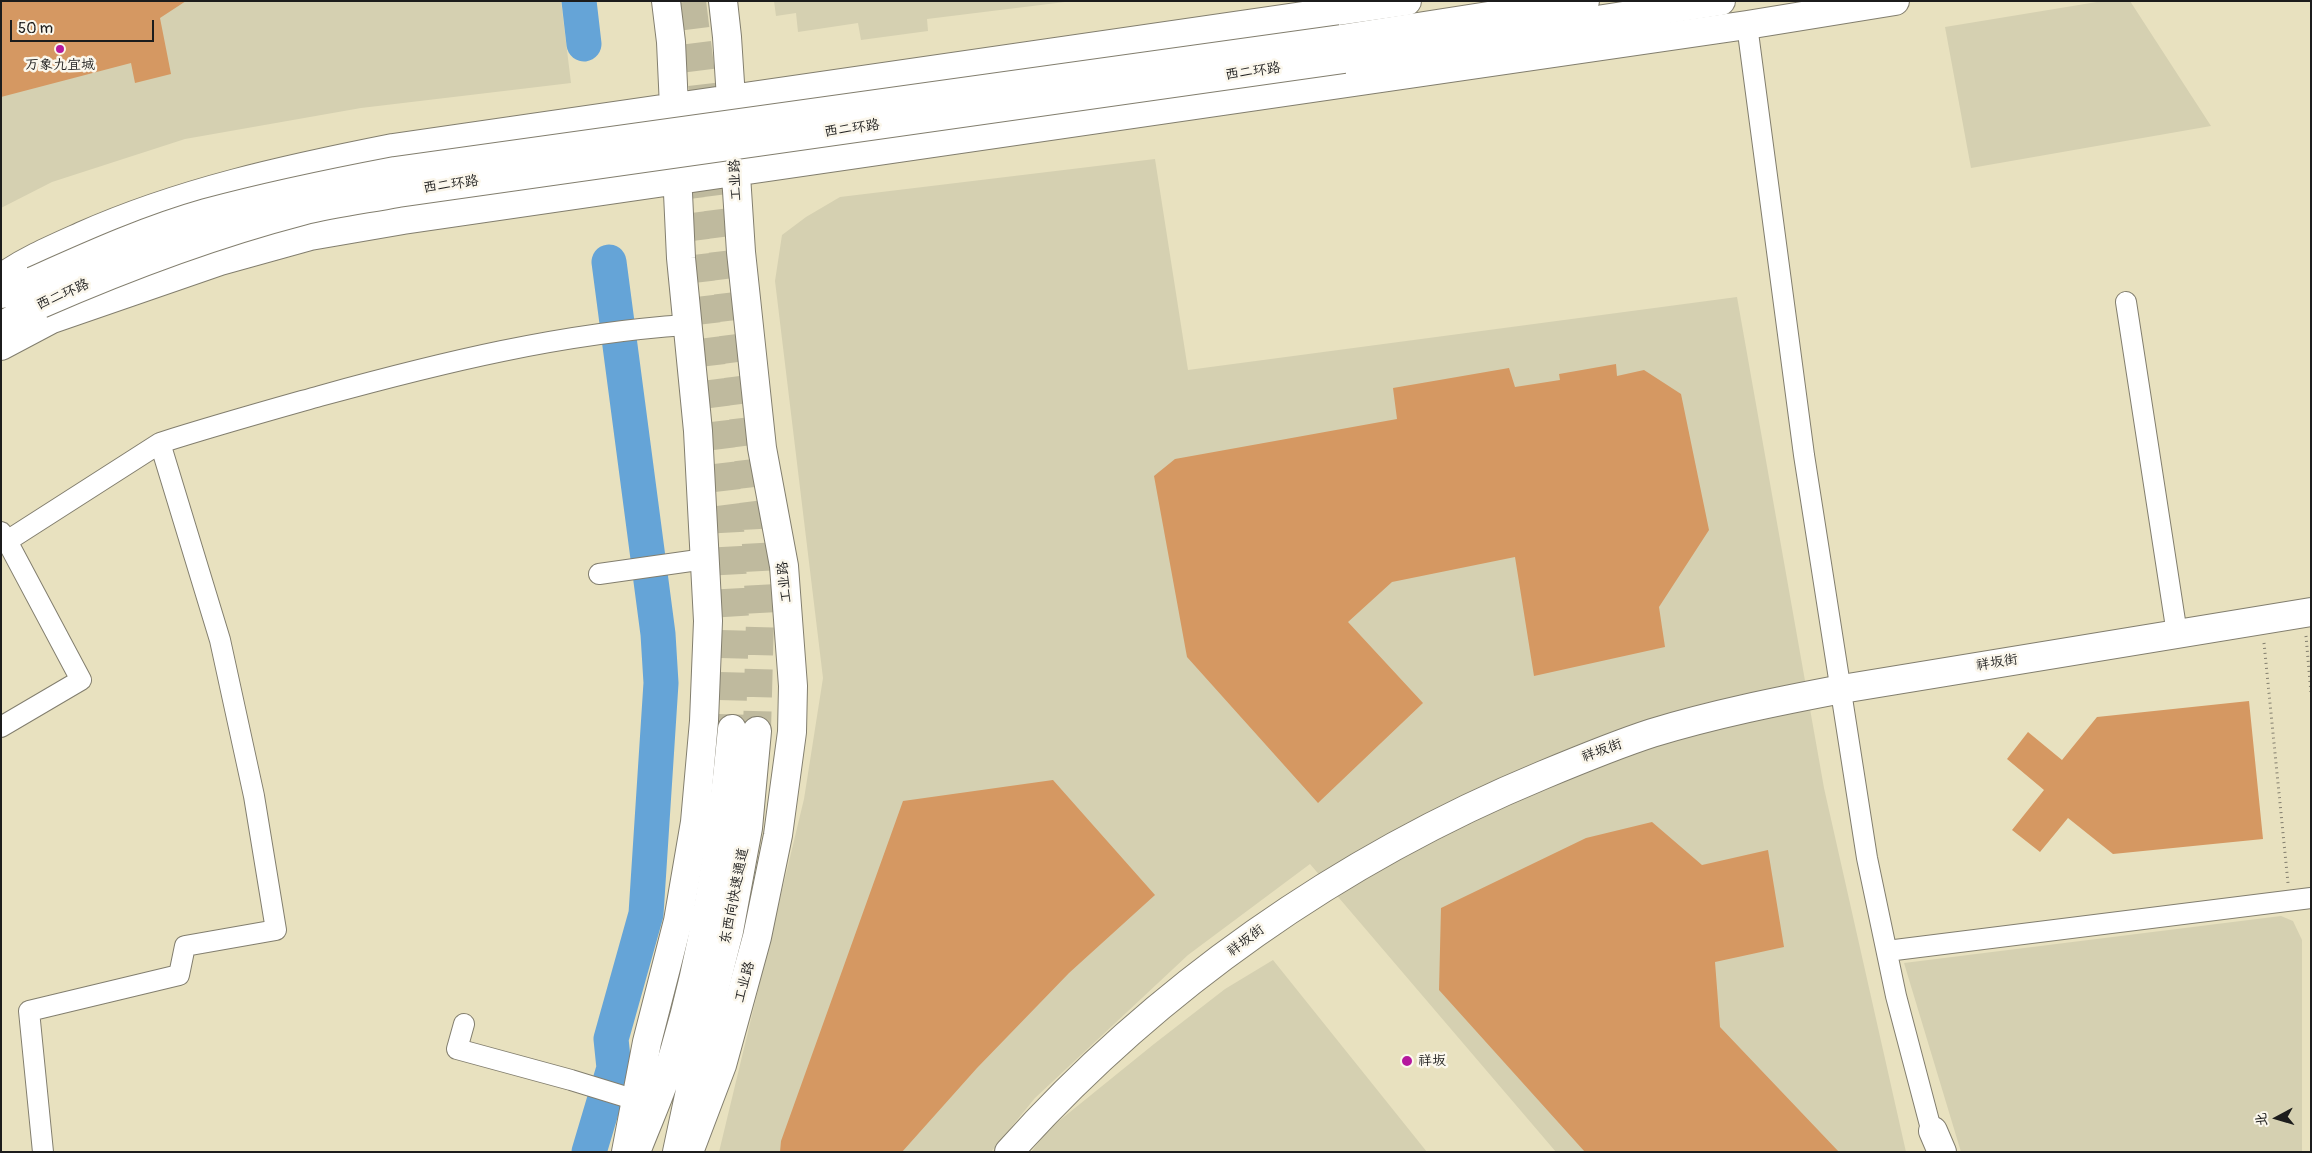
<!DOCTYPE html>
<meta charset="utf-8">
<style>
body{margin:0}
#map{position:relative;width:2312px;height:1153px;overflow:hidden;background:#e8e1bf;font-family:Pangolin,"LXGW WenKai TC",sans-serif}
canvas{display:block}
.frame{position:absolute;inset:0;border:2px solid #1c1c1c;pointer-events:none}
.north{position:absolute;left:2252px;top:1093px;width:50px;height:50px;-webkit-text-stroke:4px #fbf7ec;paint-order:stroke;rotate:264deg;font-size:14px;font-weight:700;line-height:20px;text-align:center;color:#1c1c1c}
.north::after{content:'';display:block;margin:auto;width:18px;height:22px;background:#1c1c1c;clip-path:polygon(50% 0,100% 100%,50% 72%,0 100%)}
.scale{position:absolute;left:10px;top:20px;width:144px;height:22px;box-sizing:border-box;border:2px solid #1c1c1c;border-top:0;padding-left:6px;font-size:15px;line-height:18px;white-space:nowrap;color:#1c1c1c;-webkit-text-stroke:4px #fbf7ec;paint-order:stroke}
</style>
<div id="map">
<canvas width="2312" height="1153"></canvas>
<div class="frame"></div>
<div class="north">北</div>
<div class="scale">50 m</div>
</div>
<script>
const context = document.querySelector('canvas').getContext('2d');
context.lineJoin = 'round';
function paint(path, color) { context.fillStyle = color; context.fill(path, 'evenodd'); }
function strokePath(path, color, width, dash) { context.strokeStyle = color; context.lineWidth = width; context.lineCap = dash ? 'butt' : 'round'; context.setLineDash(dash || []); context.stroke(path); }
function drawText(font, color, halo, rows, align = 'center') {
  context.font = font + ' Pangolin,"LXGW WenKai TC",sans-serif'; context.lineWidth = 5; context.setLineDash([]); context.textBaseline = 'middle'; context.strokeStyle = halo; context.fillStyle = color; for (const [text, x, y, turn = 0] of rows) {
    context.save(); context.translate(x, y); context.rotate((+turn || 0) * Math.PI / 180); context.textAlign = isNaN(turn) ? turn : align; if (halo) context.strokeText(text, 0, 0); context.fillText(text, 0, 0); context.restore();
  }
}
paint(new Path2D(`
 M 1,1 L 561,1 L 571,83 L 361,108 L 185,139 L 52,182 L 1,208 Z
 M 774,1 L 1073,1 L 927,19 L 928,31 L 861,40 L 858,23 L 798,32 L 796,13 L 776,16 Z
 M 2103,1 L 2130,1 L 2211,126 L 1971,168 L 1945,27 Z
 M 1155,159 L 1188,370 L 1737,297 L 1824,788 L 1906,1152 L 1556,1152 L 1310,864 L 1188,955 L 1035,1098 L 991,1152 L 719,1152 L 804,799 L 823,678 L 775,281 L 782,235 L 806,217 L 840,197 Z
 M 2281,916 L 2293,921 L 2302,940 L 2302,1152 L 1961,1152 L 1904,963 Z
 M 1273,960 L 1427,1152 L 1031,1152 L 1049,1129 L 1154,1044 L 1225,989 Z`), '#d5d0b1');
strokePath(new Path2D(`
 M 579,1 L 584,44
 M 589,1152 L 614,1068 L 611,1039 L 646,914 L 661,683 L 658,634 L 609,262`), '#65a4d7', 35);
paint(new Path2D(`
 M 1,1 L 186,1 L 160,18 L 171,74 L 135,83 L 131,63 L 1,97 Z
 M 1616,364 L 1617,376 L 1644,370 L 1681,394 L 1709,530 L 1659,607 L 1665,647 L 1534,676 L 1515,557 L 1392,582 L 1348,622 L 1423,703 L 1318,803 L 1187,657 L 1154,476 L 1175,459 L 1397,419 L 1393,388 L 1509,368 L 1515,387 L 1560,380 L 1559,374 Z
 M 2249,701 L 2263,839 L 2113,854 L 2068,818 L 2040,852 L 2012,830 L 2044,790 L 2007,759 L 2028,732 L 2062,760 L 2097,717 Z
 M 1053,780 L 1155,895 L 1069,973 L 977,1068 L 902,1152 L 780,1152 L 781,1141 L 903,801 Z
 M 1652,822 L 1702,865 L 1768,850 L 1784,947 L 1715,962 L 1720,1027 L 1839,1152 L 1585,1152 L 1439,990 L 1441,908 L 1586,838 Z`), '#d59862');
strokePath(new Path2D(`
 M 692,1 L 754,508 L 760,619 L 757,731
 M 688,171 L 729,509 L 735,619 L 732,729`), '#bfba9e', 28, [28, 14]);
const street = new Path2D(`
 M 1747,25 L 1804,455 L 1867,858 L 1896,996 L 1935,1144
 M 2126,302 L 2177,634
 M 1,532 L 7,541 L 160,443
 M 599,574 L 705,559
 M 1,727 L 81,680 L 7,541
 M 1887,951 L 2311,898
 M 464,1024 L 457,1049 L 571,1080 L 636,1100
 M 43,1152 L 29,1011 L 179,975 L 185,946 L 276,930 L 254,796 L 220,640 L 160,443 C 213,426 267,411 320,396 C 440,363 562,333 687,325`);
const secondary = new Path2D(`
 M 1,278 C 27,260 53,249 82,236 C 181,192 287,169 393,148 L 1407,1
 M 1,346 L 52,319 L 220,261 L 310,236 L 403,220 L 1747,25 L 1895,1
 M 1933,1131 L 1942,1152
 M 626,1152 L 647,1042 L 678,921 L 695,822 L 704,721 L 708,621 L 698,431 L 681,258 L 671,42 L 666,1
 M 689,1152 L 722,1065 L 757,937 L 778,835 L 792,732 L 793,686 L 784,566 L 762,448 L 741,252 L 727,37 L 723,1
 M 1009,1152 C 1156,988 1340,859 1543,775 C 1579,760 1615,745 1652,733 C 1714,714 1779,701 1842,689 L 2311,612`);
const highway = new Path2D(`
 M 1341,39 L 1585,1
 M 1344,59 L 1721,1
 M 1,294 L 33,281
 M 1,326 L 41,304
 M 636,1152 C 649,1118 665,1084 675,1049 C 706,944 722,837 732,729
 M 677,1152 L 697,1058 L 729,931 L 748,828 L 757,731`);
strokePath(street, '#827e6e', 22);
strokePath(secondary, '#827e6e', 30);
strokePath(highway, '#827e6e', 30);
strokePath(new Path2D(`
 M 2306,636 L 2311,693
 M 2264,643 L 2288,883`), '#827e6e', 3, [1, 4]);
strokePath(street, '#fff', 20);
strokePath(secondary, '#fff', 28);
strokePath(highway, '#fff', 28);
const highwayBridge = new Path2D(`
 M 33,281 C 89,256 146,230 206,213 C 269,196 332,183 395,171 L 1341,39
 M 41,304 C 128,266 210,235 302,211 C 333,203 366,199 398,193 L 1344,59`);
strokePath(highwayBridge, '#827e6e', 30, []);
strokePath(highwayBridge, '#fff', 28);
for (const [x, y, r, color] of [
 [60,49,5,"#b5179e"],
 [1407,1061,6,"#b5179e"]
]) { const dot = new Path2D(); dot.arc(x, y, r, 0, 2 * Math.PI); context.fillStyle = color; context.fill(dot); strokePath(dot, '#fbf7ec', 2); }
drawText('14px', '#1c1c1c', '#fbf7ec', [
 ["万象九宜城",60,65],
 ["祥坂",1418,1061,"left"]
]);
drawText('14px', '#1c1c1c', '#fbf7ec', [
 ["西二环路",1253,72,-8],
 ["西二环路",852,129,-8],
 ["工业路",736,180,-93],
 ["西二环路",451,185,-8],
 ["西二环路",63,295,-24],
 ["工业路",785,582,-96],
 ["祥坂街",1997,663,-9],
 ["祥坂街",1602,751,-20],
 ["东西向快速通道",735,896,-79],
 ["祥坂街",1246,941,-37],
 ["工业路",745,982,-75]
]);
</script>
